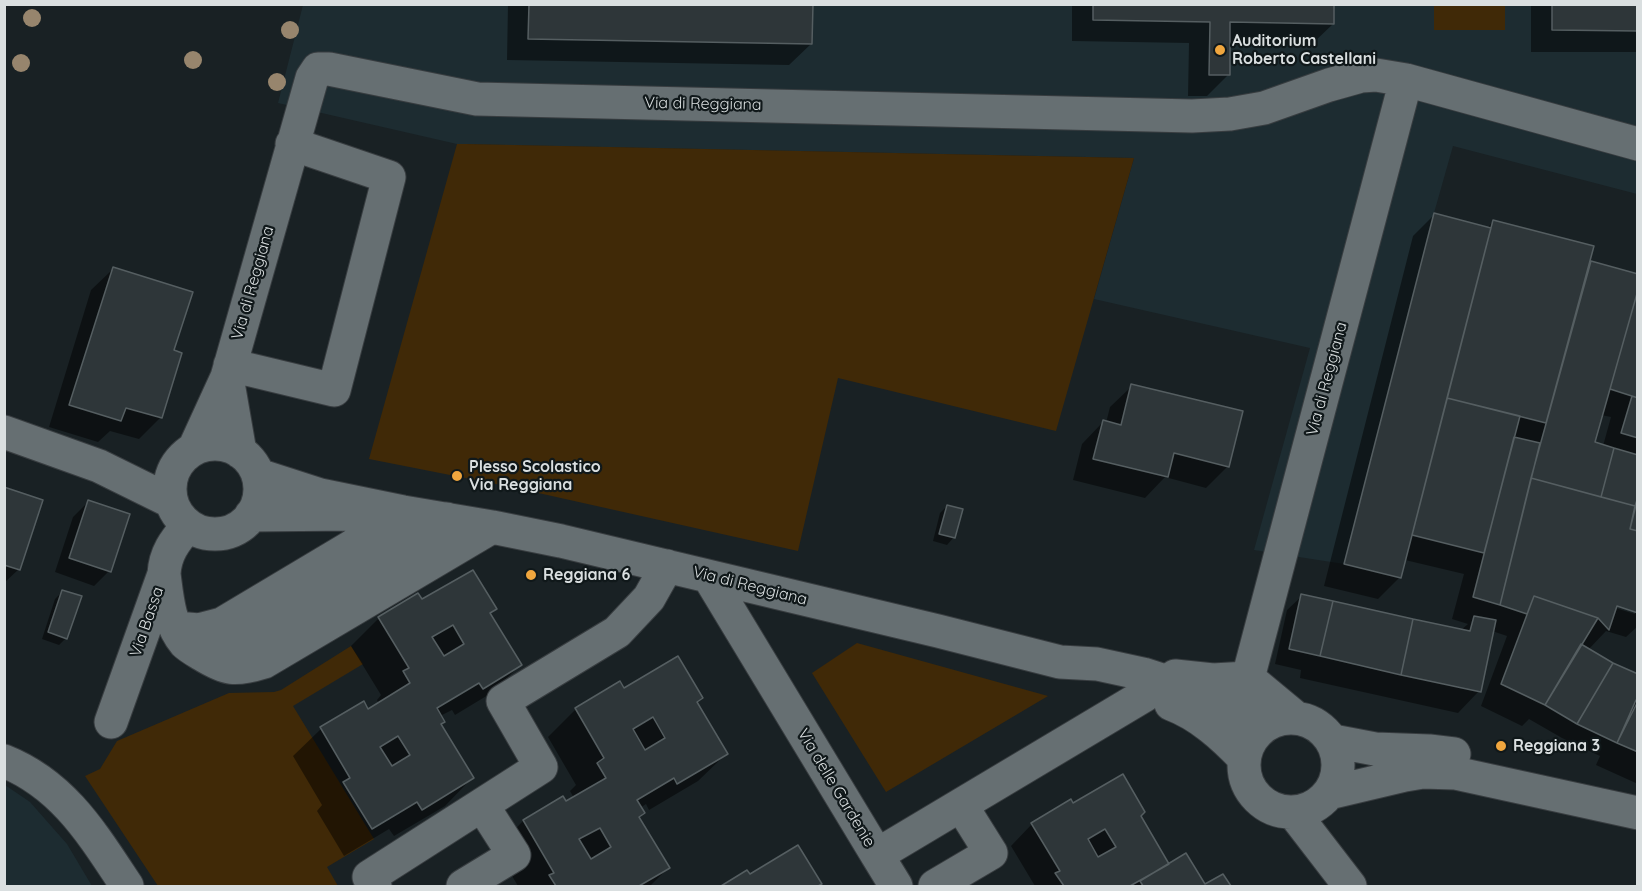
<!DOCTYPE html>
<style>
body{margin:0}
#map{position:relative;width:1642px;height:891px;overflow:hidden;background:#192124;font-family:Quicksand,sans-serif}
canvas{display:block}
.frame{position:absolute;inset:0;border:6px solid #dadfe0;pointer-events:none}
</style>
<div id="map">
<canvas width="1642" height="891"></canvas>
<div class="frame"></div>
</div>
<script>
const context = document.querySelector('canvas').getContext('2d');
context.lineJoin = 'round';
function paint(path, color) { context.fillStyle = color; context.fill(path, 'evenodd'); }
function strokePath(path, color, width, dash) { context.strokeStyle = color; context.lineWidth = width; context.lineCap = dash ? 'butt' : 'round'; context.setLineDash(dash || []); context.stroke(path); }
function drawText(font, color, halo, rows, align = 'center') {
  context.font = font + ' Quicksand,sans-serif'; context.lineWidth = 4.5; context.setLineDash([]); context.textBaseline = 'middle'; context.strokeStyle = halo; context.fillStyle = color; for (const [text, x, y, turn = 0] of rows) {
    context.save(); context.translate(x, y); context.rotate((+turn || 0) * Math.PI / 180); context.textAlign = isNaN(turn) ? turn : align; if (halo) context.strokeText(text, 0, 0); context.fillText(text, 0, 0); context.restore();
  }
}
paint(new Path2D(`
 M 303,5 L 1637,5 L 1637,194 L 1453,146 L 1434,213 L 1344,564 L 1254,550 L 1310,348 L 1094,299 L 1134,158 L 457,144 L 278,103 Z
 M 5,785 L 30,802 L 67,844 L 92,886 L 5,886 Z`), '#1d2c31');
paint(new Path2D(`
 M 1434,5 L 1505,5 L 1505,30 L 1434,30 Z
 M 457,144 L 467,144 L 1134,158 L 1056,431 L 838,378 L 798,551 L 516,488 L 369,459 Z
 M 857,643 L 1048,696 L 886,792 L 812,673 Z
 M 351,646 L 363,664 L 293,706 L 374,839 L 327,867 L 338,886 L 158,886 L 85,776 L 100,769 L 117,741 L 229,693 L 274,692 L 281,690 Z`), '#402907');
paint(new Path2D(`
 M 508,4 L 812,4 L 811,44 L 789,65 L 507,60 Z
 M 1072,4 L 1333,4 L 1333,24 L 1311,45 L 1229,44 L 1228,75 L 1207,96 L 1188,96 L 1189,43 L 1072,41 Z
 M 1531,4 L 1638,4 L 1638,52 L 1531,52 Z
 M 1434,215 L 1487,228 L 1493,222 L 1589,262 L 1638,274 L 1638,626 L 1626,637 L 1606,631 L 1588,650 L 1638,675 L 1638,784 L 1596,765 L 1600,756 L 1562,738 L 1529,719 L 1522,726 L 1481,706 L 1507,636 L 1492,631 L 1479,691 L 1458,713 L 1300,678 L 1301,670 L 1275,664 L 1287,610 L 1302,596 L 1460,631 L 1468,624 L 1452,619 L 1464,574 L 1405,560 L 1400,577 L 1378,599 L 1324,586 L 1413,236 ZM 1601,415 L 1611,417 L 1603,446 L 1593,443 ZM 1610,603 L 1635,610 L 1635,614 L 1609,606 Z
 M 113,269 L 172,351 L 180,354 L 160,418 L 139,439 L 110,431 L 98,442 L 49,427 L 91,290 Z
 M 1132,386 L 1228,466 L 1206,488 L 1165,477 L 1145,498 L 1073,480 L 1082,444 L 1103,422 L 1106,423 L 1110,407 Z
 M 4,489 L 19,569 L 4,583 Z
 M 88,502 L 109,571 L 94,586 L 55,572 L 73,517 Z
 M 947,506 L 954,537 L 947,545 L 933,541 L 940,513 Z
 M 63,591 L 66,638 L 59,645 L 42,639 L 55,599 Z
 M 422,602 L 495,609 L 489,614 L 520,665 L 493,692 L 455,715 L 452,710 L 440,716 L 440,725 L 472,778 L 445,806 L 394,836 L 389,829 L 344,856 L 317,811 L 322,805 L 293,756 L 321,729 L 363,704 L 368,711 L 379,704 L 377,700 L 381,695 L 351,646 L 379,618 Z
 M 620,683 L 624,690 L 696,703 L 726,754 L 698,781 L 649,810 L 646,804 L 640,808 L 638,818 L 668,868 L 650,886 L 518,886 L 496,849 L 523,821 L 563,798 L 566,803 L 574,798 L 570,791 L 576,785 L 548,737 L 576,709 Z
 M 1073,805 L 1139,816 L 1169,866 L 1186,855 L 1205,886 L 1223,876 L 1229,886 L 1035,886 L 1011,846 L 1032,824 Z
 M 747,872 L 750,876 L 820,884 L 818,886 L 724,886 Z`), '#0007');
const building = new Path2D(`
 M 529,4 L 813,4 L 812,44 L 528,39 Z
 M 1093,4 L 1334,4 L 1334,24 L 1230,22 L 1230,75 L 1209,75 L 1210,22 L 1093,20 Z
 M 1552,4 L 1638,4 L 1638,31 L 1552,30 Z
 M 1434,213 L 1491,228 L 1401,578 L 1344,564 Z
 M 1493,220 L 1594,246 L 1546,423 L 1447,398 Z
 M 1591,261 L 1638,274 L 1638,290 L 1595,442 L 1614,448 L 1601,497 L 1531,478 Z
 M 113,267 L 193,292 L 174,350 L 182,353 L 162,418 L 126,408 L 121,421 L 69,405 Z
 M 1638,290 L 1638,398 L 1610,389 Z
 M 1131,384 L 1243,411 L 1229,467 L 1174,453 L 1168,477 L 1093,459 L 1103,420 L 1121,425 Z
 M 1632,396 L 1638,398 L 1638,438 L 1621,433 Z
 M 1447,398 L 1520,416 L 1484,553 L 1412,535 Z
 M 1514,437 L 1540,443 L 1500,605 L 1473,597 Z
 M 1614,448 L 1638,455 L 1638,497 L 1635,506 L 1601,497 Z
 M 1531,478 L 1635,506 L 1630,529 L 1638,531 L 1638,613 L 1617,606 L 1609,630 L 1598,618 L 1534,596 L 1527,614 L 1500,605 Z
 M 4,487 L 43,500 L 20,570 L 4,565 Z
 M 1638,497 L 1638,531 L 1630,529 Z
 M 88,500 L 130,514 L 111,572 L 69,558 Z
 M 947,505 L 963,509 L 955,538 L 939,534 Z
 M 473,570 L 497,609 L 490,613 L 522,665 L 483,689 L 479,683 L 437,708 L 445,722 L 441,724 L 474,778 L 422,810 L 417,802 L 372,829 L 343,782 L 350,778 L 320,727 L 364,701 L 368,709 L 410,683 L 403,671 L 409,668 L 378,617 L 418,593 L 422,599 ZM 453,625 L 464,644 L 444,656 L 432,637 ZM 398,736 L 410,755 L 392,766 L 380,747 Z
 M 62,590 L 82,596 L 67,639 L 48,632 Z
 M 1301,594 L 1333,601 L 1320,656 L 1289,649 Z
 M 1534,596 L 1598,618 L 1545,705 L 1501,684 Z
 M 1333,601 L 1413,619 L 1401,675 L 1320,656 Z
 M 1474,616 L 1496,620 L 1481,692 L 1401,675 L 1413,619 L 1470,631 Z
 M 1581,644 L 1613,663 L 1577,724 L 1545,705 Z
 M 678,656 L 703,698 L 697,702 L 728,754 L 677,784 L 674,778 L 637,800 L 645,813 L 639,817 L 670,868 L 639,886 L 556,886 L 549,875 L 554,873 L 523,820 L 563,796 L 566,801 L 606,778 L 597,763 L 604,758 L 575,708 L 620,681 L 624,688 ZM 653,717 L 665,738 L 645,750 L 633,729 ZM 600,828 L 611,847 L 591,859 L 579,839 Z
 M 1613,663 L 1638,674 L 1638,701 L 1617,743 L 1577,724 Z
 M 1636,700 L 1638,701 L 1638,752 L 1617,743 Z
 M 1123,774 L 1145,812 L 1141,816 L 1169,864 L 1130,886 L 1064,886 L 1055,873 L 1060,871 L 1031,823 L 1071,799 L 1073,803 ZM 1105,829 L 1116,847 L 1098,857 L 1088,839 Z
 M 798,845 L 822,884 L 818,886 L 721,886 L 747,870 L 750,874 Z
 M 1186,853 L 1205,884 L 1223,874 L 1231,886 L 1143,886 L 1140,881 Z`);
paint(building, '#2e3639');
strokePath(building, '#555e61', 1.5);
const minor = new Path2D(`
 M 230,365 L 334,390 L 389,177 L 292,144
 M 227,377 L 240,452
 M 4,432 L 99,466 L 172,502
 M170 489a45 45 0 1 1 90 0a45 45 0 1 1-90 0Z
 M 194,449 L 227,377 L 312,78 L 318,69 L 329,69 L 477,99 L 1192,116 L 1230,114 L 1264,108 L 1329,85 L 1361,76 L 1376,75 L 1406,80 L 1638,144
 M 258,475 L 320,495 L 403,512 L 492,527 L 561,541 L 938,631 L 1060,662 L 1097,664 L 1143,674 L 1177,685 L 1264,726
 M 251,515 L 351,514
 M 164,574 C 167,597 169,625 185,643 C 189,647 196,651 201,654 L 242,644 L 447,519
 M 709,577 L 877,855 L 1145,695
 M 176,628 L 199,630 L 222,624 L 351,547 L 403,512
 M 201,654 C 227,670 235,671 264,662 L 492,527
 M 1175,676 L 1213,680 L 1248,678 L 1295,717
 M 1171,704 C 1200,715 1223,736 1244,758
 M 1242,716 L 1248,678 L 1406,80
 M1244 765a47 47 0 1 1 94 0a47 47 0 1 1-94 0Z
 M 111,722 L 164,574 C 165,553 175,541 188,525
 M 1333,741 L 1375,749 L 1429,751 L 1454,754
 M 4,761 C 64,785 93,835 127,886
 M 1329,793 L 1405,775 L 1423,772 L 1455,773 L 1638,813
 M 1293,812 L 1350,886
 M 877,855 L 896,886
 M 375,886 L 369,877 L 541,767 L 503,701 L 617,632 L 649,598 L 667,566
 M 463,886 L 514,855 L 482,805
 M 935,886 L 991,853 L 961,805`);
strokePath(minor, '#383d40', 35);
strokePath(minor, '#666f72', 33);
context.fillStyle = '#97856d';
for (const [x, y] of [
 [32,18],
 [290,30],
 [193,60],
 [21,63],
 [277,82]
]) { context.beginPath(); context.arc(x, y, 9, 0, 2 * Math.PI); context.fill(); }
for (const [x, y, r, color] of [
 [1220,50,6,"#f0a63e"],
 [457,476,6,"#f0a63e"],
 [531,575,6,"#f0a63e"],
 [1501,746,6,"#f0a63e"]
]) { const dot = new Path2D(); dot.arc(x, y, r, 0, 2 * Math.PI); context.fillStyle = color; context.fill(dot); strokePath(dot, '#10181a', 2); }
drawText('bold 16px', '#dadfe0', '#10181a', [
 ["Auditorium",1232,41],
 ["Roberto Castellani",1232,59],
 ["Plesso Scolastico",469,467],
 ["Via Reggiana",469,485],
 ["Reggiana 6",543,575],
 ["Reggiana 3",1513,746]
], 'left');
drawText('16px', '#dadfe0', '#10181a', [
 ["Via di Reggiana",703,104,1],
 ["Via di Reggiana",253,283,-74],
 ["Via di Reggiana",1327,379,-75],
 ["Via di Reggiana",750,586,14],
 ["Via Bassa",147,622,-71],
 ["Via delle Gardenie",836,788,59]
]);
</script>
